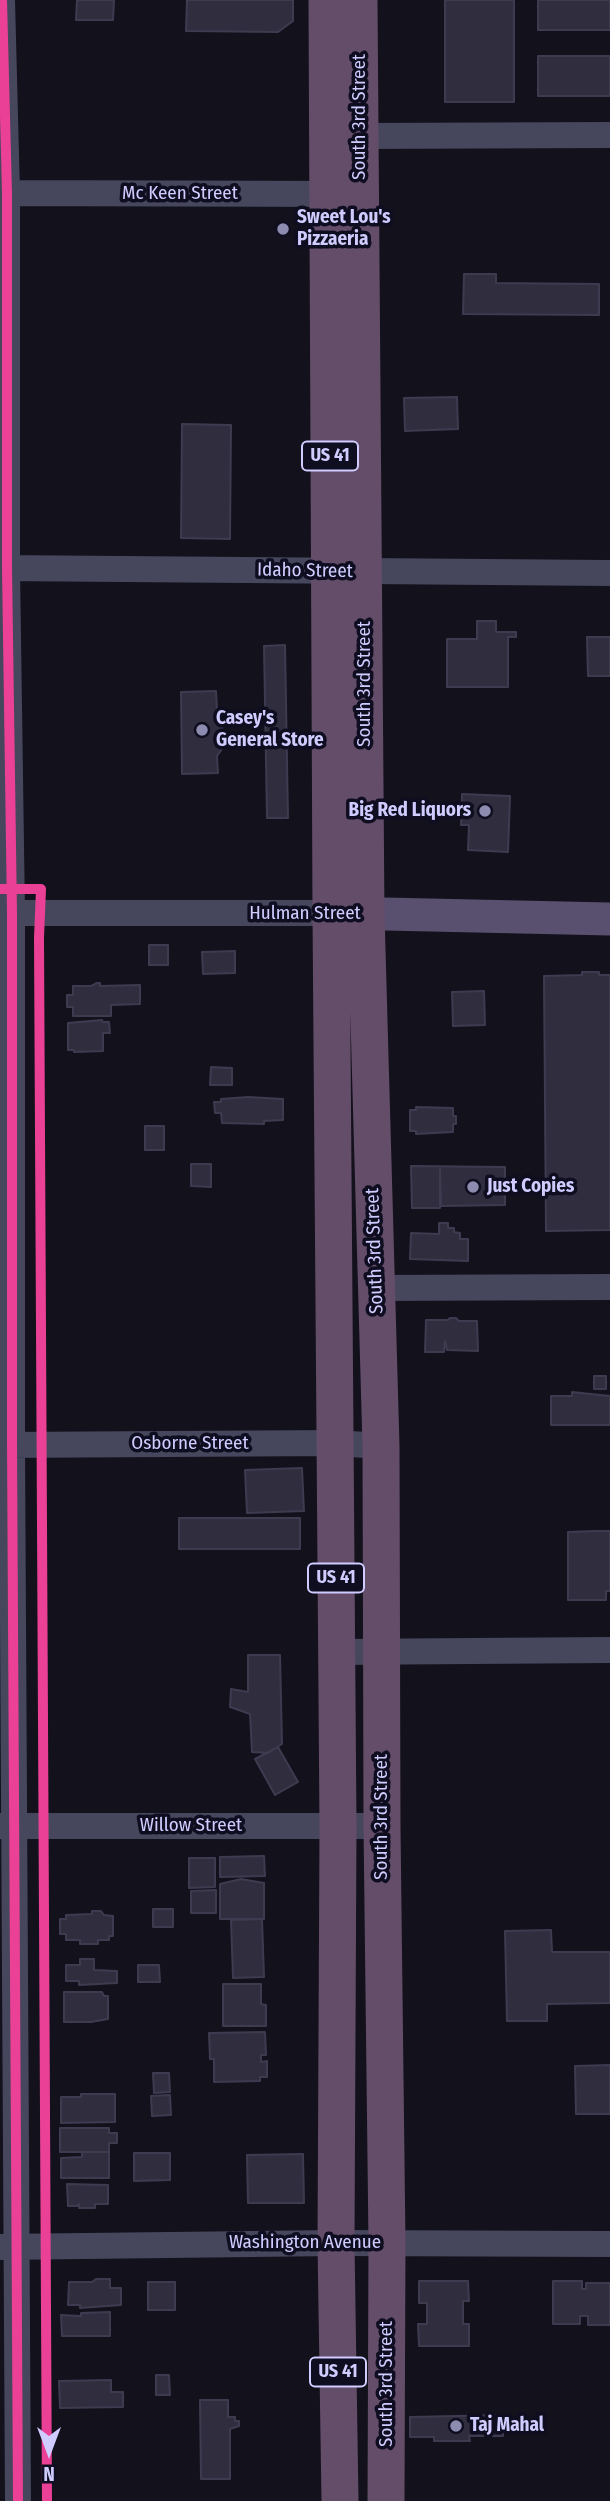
<!DOCTYPE html>
<style>
body{margin:0}
#map{position:relative;width:610px;height:2501px;overflow:hidden;background:#12111c;font-family:"Fira Sans Condensed",sans-serif}
canvas{display:block}
.north{position:absolute;left:14px;top:2417px;width:70px;height:70px;-webkit-text-stroke:5px #0f0d20;paint-order:stroke;rotate:180deg;font-size:19px;font-weight:700;line-height:28px;text-align:center;color:#d0ccff}
.north::after{content:'';display:block;margin:auto;width:24px;height:32px;background:#d0ccff;clip-path:polygon(50% 0,100% 100%,50% 72%,0 100%)}
</style>
<div id="map">
<canvas width="610" height="2501"></canvas>
<div class="north">N</div>
</div>
<script>
const context = document.querySelector('canvas').getContext('2d');
context.lineJoin = 'round';
function paint(path, color) { context.fillStyle = color; context.fill(path, 'evenodd'); }
function strokePath(path, color, width, dash) { context.strokeStyle = color; context.lineWidth = width; context.lineCap = dash ? 'butt' : 'round'; context.setLineDash(dash || []); context.stroke(path); }
function drawText(font, color, halo, rows, align = 'center') {
  context.font = font + ' "Fira Sans Condensed",sans-serif'; context.lineWidth = 7; context.setLineDash([]); context.textBaseline = 'middle'; context.strokeStyle = halo; context.fillStyle = color; for (const [text, x, y, turn = 0] of rows) {
    context.save(); context.translate(x, y); context.rotate((+turn || 0) * Math.PI / 180); context.textAlign = isNaN(turn) ? turn : align; if (halo) context.strokeText(text, 0, 0); context.fillText(text, 0, 0); context.restore();
  }
}
const building = new Path2D(`
 M 77,0 L 114,0 L 113,20 L 76,20 Z
 M 187,0 L 293,0 L 293,21 L 278,32 L 186,31 Z
 M 445,0 L 514,0 L 514,102 L 445,102 Z
 M 538,0 L 610,0 L 610,30 L 538,30 Z
 M 538,56 L 610,56 L 610,96 L 538,96 Z
 M 464,274 L 496,274 L 496,283 L 599,284 L 599,315 L 463,314 Z
 M 457,397 L 458,429 L 405,431 L 404,398 Z
 M 182,424 L 231,425 L 230,539 L 181,538 Z
 M 477,621 L 496,621 L 496,632 L 516,632 L 516,637 L 508,637 L 508,687 L 447,687 L 447,639 L 477,639 Z
 M 587,637 L 610,637 L 610,676 L 588,676 Z
 M 285,645 L 288,818 L 267,818 L 264,646 Z
 M 216,691 L 217,709 L 222,711 L 222,749 L 217,756 L 218,773 L 182,774 L 181,692 Z
 M 462,794 L 510,796 L 508,852 L 468,850 L 469,825 L 461,825 Z
 M 149,945 L 168,945 L 168,965 L 149,965 Z
 M 235,951 L 235,973 L 203,974 L 202,952 Z
 M 582,972 L 599,972 L 599,975 L 610,975 L 610,1230 L 546,1231 L 544,976 L 582,975 Z
 M 97,983 L 100,983 L 100,986 L 140,985 L 140,1004 L 111,1005 L 111,1016 L 73,1016 L 73,1007 L 67,1007 L 67,995 L 73,995 L 73,986 L 91,986 Z
 M 484,991 L 485,1025 L 453,1026 L 452,992 Z
 M 102,1020 L 103,1022 L 109,1022 L 110,1033 L 103,1033 L 103,1051 L 74,1052 L 74,1050 L 68,1050 L 68,1023 Z
 M 211,1067 L 232,1068 L 232,1085 L 210,1085 Z
 M 248,1097 L 283,1099 L 283,1120 L 264,1121 L 264,1124 L 222,1123 L 221,1113 L 215,1113 L 214,1102 L 221,1102 L 221,1099 Z
 M 416,1107 L 453,1108 L 453,1116 L 456,1116 L 456,1124 L 453,1124 L 453,1132 L 416,1134 L 416,1131 L 410,1131 L 410,1110 L 416,1110 Z
 M 145,1126 L 164,1126 L 164,1150 L 145,1150 Z
 M 191,1164 L 211,1164 L 211,1187 L 191,1186 Z
 M 411,1166 L 505,1167 L 505,1205 L 441,1206 L 440,1169 L 440,1208 L 412,1208 Z
 M 439,1223 L 448,1223 L 448,1228 L 454,1228 L 454,1232 L 460,1233 L 460,1239 L 468,1239 L 468,1261 L 410,1259 L 411,1233 L 439,1234 Z
 M 450,1318 L 456,1318 L 459,1321 L 477,1321 L 478,1351 L 447,1350 L 445,1341 L 444,1352 L 425,1352 L 426,1320 L 448,1320 Z
 M 594,1376 L 606,1376 L 606,1389 L 594,1389 Z
 M 572,1392 L 610,1396 L 610,1425 L 551,1425 L 551,1396 L 572,1396 Z
 M 302,1468 L 304,1511 L 247,1513 L 245,1470 Z
 M 179,1518 L 300,1518 L 300,1549 L 179,1549 Z
 M 596,1531 L 610,1531 L 610,1591 L 606,1591 L 606,1600 L 568,1600 L 568,1532 Z
 M 248,1655 L 280,1655 L 282,1744 L 268,1753 L 252,1752 L 250,1714 L 230,1707 L 231,1689 L 248,1692 Z
 M 278,1747 L 298,1782 L 275,1795 L 255,1759 Z
 M 264,1856 L 265,1876 L 220,1877 L 220,1857 Z
 M 189,1858 L 215,1858 L 215,1887 L 189,1888 Z
 M 241,1879 L 264,1883 L 264,1919 L 220,1919 L 220,1884 Z
 M 216,1890 L 216,1913 L 191,1913 L 191,1891 Z
 M 153,1909 L 173,1909 L 173,1927 L 153,1927 Z
 M 92,1911 L 101,1911 L 104,1915 L 113,1916 L 113,1936 L 109,1936 L 109,1940 L 98,1940 L 98,1944 L 80,1944 L 80,1940 L 66,1940 L 66,1934 L 60,1934 L 60,1919 L 66,1919 L 66,1915 L 92,1914 Z
 M 262,1919 L 264,1977 L 233,1978 L 231,1920 Z
 M 551,1930 L 552,1952 L 610,1952 L 610,2003 L 547,2004 L 547,2021 L 507,2021 L 505,1931 Z
 M 80,1959 L 94,1959 L 94,1970 L 117,1971 L 117,1983 L 79,1985 L 79,1981 L 66,1981 L 66,1965 L 80,1965 Z
 M 138,1965 L 159,1965 L 160,1982 L 138,1982 Z
 M 223,1984 L 261,1984 L 261,2004 L 266,2005 L 266,2026 L 223,2026 Z
 M 64,1992 L 102,1992 L 104,1996 L 108,1996 L 108,2019 L 91,2022 L 64,2022 Z
 M 265,2032 L 266,2055 L 261,2055 L 261,2062 L 267,2061 L 267,2077 L 260,2077 L 260,2081 L 214,2082 L 214,2059 L 210,2059 L 209,2033 Z
 M 610,2065 L 610,2114 L 576,2114 L 575,2066 Z
 M 153,2073 L 169,2073 L 170,2092 L 154,2093 Z
 M 81,2094 L 115,2094 L 115,2122 L 61,2123 L 61,2097 L 81,2097 Z
 M 170,2095 L 171,2115 L 152,2116 L 151,2096 Z
 M 60,2128 L 109,2128 L 109,2133 L 117,2133 L 117,2143 L 109,2143 L 109,2152 L 60,2152 Z
 M 82,2152 L 109,2152 L 109,2178 L 61,2178 L 61,2158 L 82,2157 Z
 M 134,2153 L 170,2153 L 170,2180 L 134,2181 Z
 M 303,2154 L 304,2203 L 248,2203 L 247,2155 Z
 M 67,2184 L 108,2185 L 108,2204 L 95,2204 L 95,2208 L 79,2208 L 79,2204 L 77,2206 L 68,2206 Z
 M 96,2279 L 110,2279 L 110,2288 L 121,2288 L 121,2305 L 80,2308 L 80,2305 L 68,2305 L 69,2282 L 92,2282 Z
 M 419,2281 L 468,2281 L 469,2301 L 463,2301 L 463,2324 L 469,2324 L 469,2346 L 419,2346 L 418,2324 L 427,2324 L 427,2303 L 419,2303 Z
 M 553,2281 L 582,2281 L 582,2289 L 586,2289 L 586,2283 L 610,2283 L 610,2325 L 588,2325 L 588,2316 L 580,2316 L 580,2324 L 553,2324 Z
 M 148,2282 L 175,2282 L 175,2310 L 148,2310 Z
 M 110,2312 L 110,2336 L 62,2336 L 61,2315 L 81,2316 L 81,2313 Z
 M 156,2375 L 169,2375 L 170,2395 L 156,2395 Z
 M 111,2380 L 111,2392 L 123,2392 L 123,2407 L 60,2408 L 59,2381 Z
 M 200,2400 L 228,2400 L 228,2417 L 235,2417 L 235,2421 L 239,2421 L 239,2426 L 230,2429 L 230,2479 L 201,2479 Z
 M 503,2415 L 503,2436 L 469,2436 L 470,2441 L 434,2441 L 434,2437 L 410,2437 L 410,2417 Z`);
paint(building, '#302e3e');
strokePath(building, '#3e3b50', 2);
strokePath(new Path2D(`
 M 2,0 L 7,193 L 7,568 L 12,913 L 12,1445 L 18,2501
 M 360,136 L 610,135
 M 0,193 L 345,194
 M 0,568 L 610,573
 M 0,913 L 331,913
 M 375,1288 L 610,1287
 M 0,1445 L 335,1443 L 381,1446
 M 336,1652 L 610,1650
 M 0,1826 L 382,1826
 M 0,2247 L 336,2243 L 610,2244`), '#46465d', 26);
strokePath(new Path2D(`
 M 340,913 L 610,919`), '#594f6e', 33);
strokePath(new Path2D(`
 M 327,0 L 331,913 L 338,1827 L 336,2243 L 340,2501
 M 359,0 L 366,914 L 381,1446 L 382,1826 L 387,2243 L 386,2501`), '#644d68', 37);
strokePath(new Path2D(`
 M 2,0 L 7,193 L 7,568 L 12,913 L 12,1445 L 18,2501
 M 0,889 L 41,889 L 39,938 L 47,2501`), '#ea4096', 10);
for (const [x, y, r, color] of [
 [283,229,7,"#8e8bb0"],
 [202,730,7,"#8e8bb0"],
 [485,811,7,"#8e8bb0"],
 [473,1187,7,"#8e8bb0"],
 [456,2426,7,"#8e8bb0"]
]) { const dot = new Path2D(); dot.arc(x, y, r, 0, 2 * Math.PI); context.fillStyle = color; context.fill(dot); strokePath(dot, '#0f0d20', 2.5); }
for (const [x, y, w] of [
 [330,456,56],
 [336,1578,56],
 [338,2372,56]
]) { const box = new Path2D(); box.roundRect(x - w / 2, y - 14.5, w, 29, 5); context.fillStyle = '#0f0d20'; context.fill(box); strokePath(box, '#d0ccff', 2); }
drawText('bold 18px', '#d0ccff', null, [
 ["US 41",330,456],
 ["US 41",336,1578],
 ["US 41",338,2372]
]);
drawText('19px', '#d0ccff', '#0f0d20', [
 ["South 3rd Street",360,117,-90],
 ["Mc Keen Street",180,194],
 ["Idaho Street",305,571,1],
 ["South 3rd Street",365,684,-90],
 ["Hulman Street",305,914],
 ["South 3rd Street",375,1251,-92],
 ["Osborne Street",190,1444],
 ["South 3rd Street",382,1817,-90],
 ["Willow Street",191,1826],
 ["Washington Avenue",305,2243],
 ["South 3rd Street",387,2384,-90]
]);
drawText('bold 19px', '#d0ccff', '#0f0d20', [
 ["Sweet Lou's",297,218],
 ["Pizzaeria",297,240],
 ["Casey's",216,719],
 ["General Store",216,741],
 ["Big Red Liquors",471,811,"right"],
 ["Just Copies",487,1187],
 ["Taj Mahal",470,2426]
], 'left');
</script>
